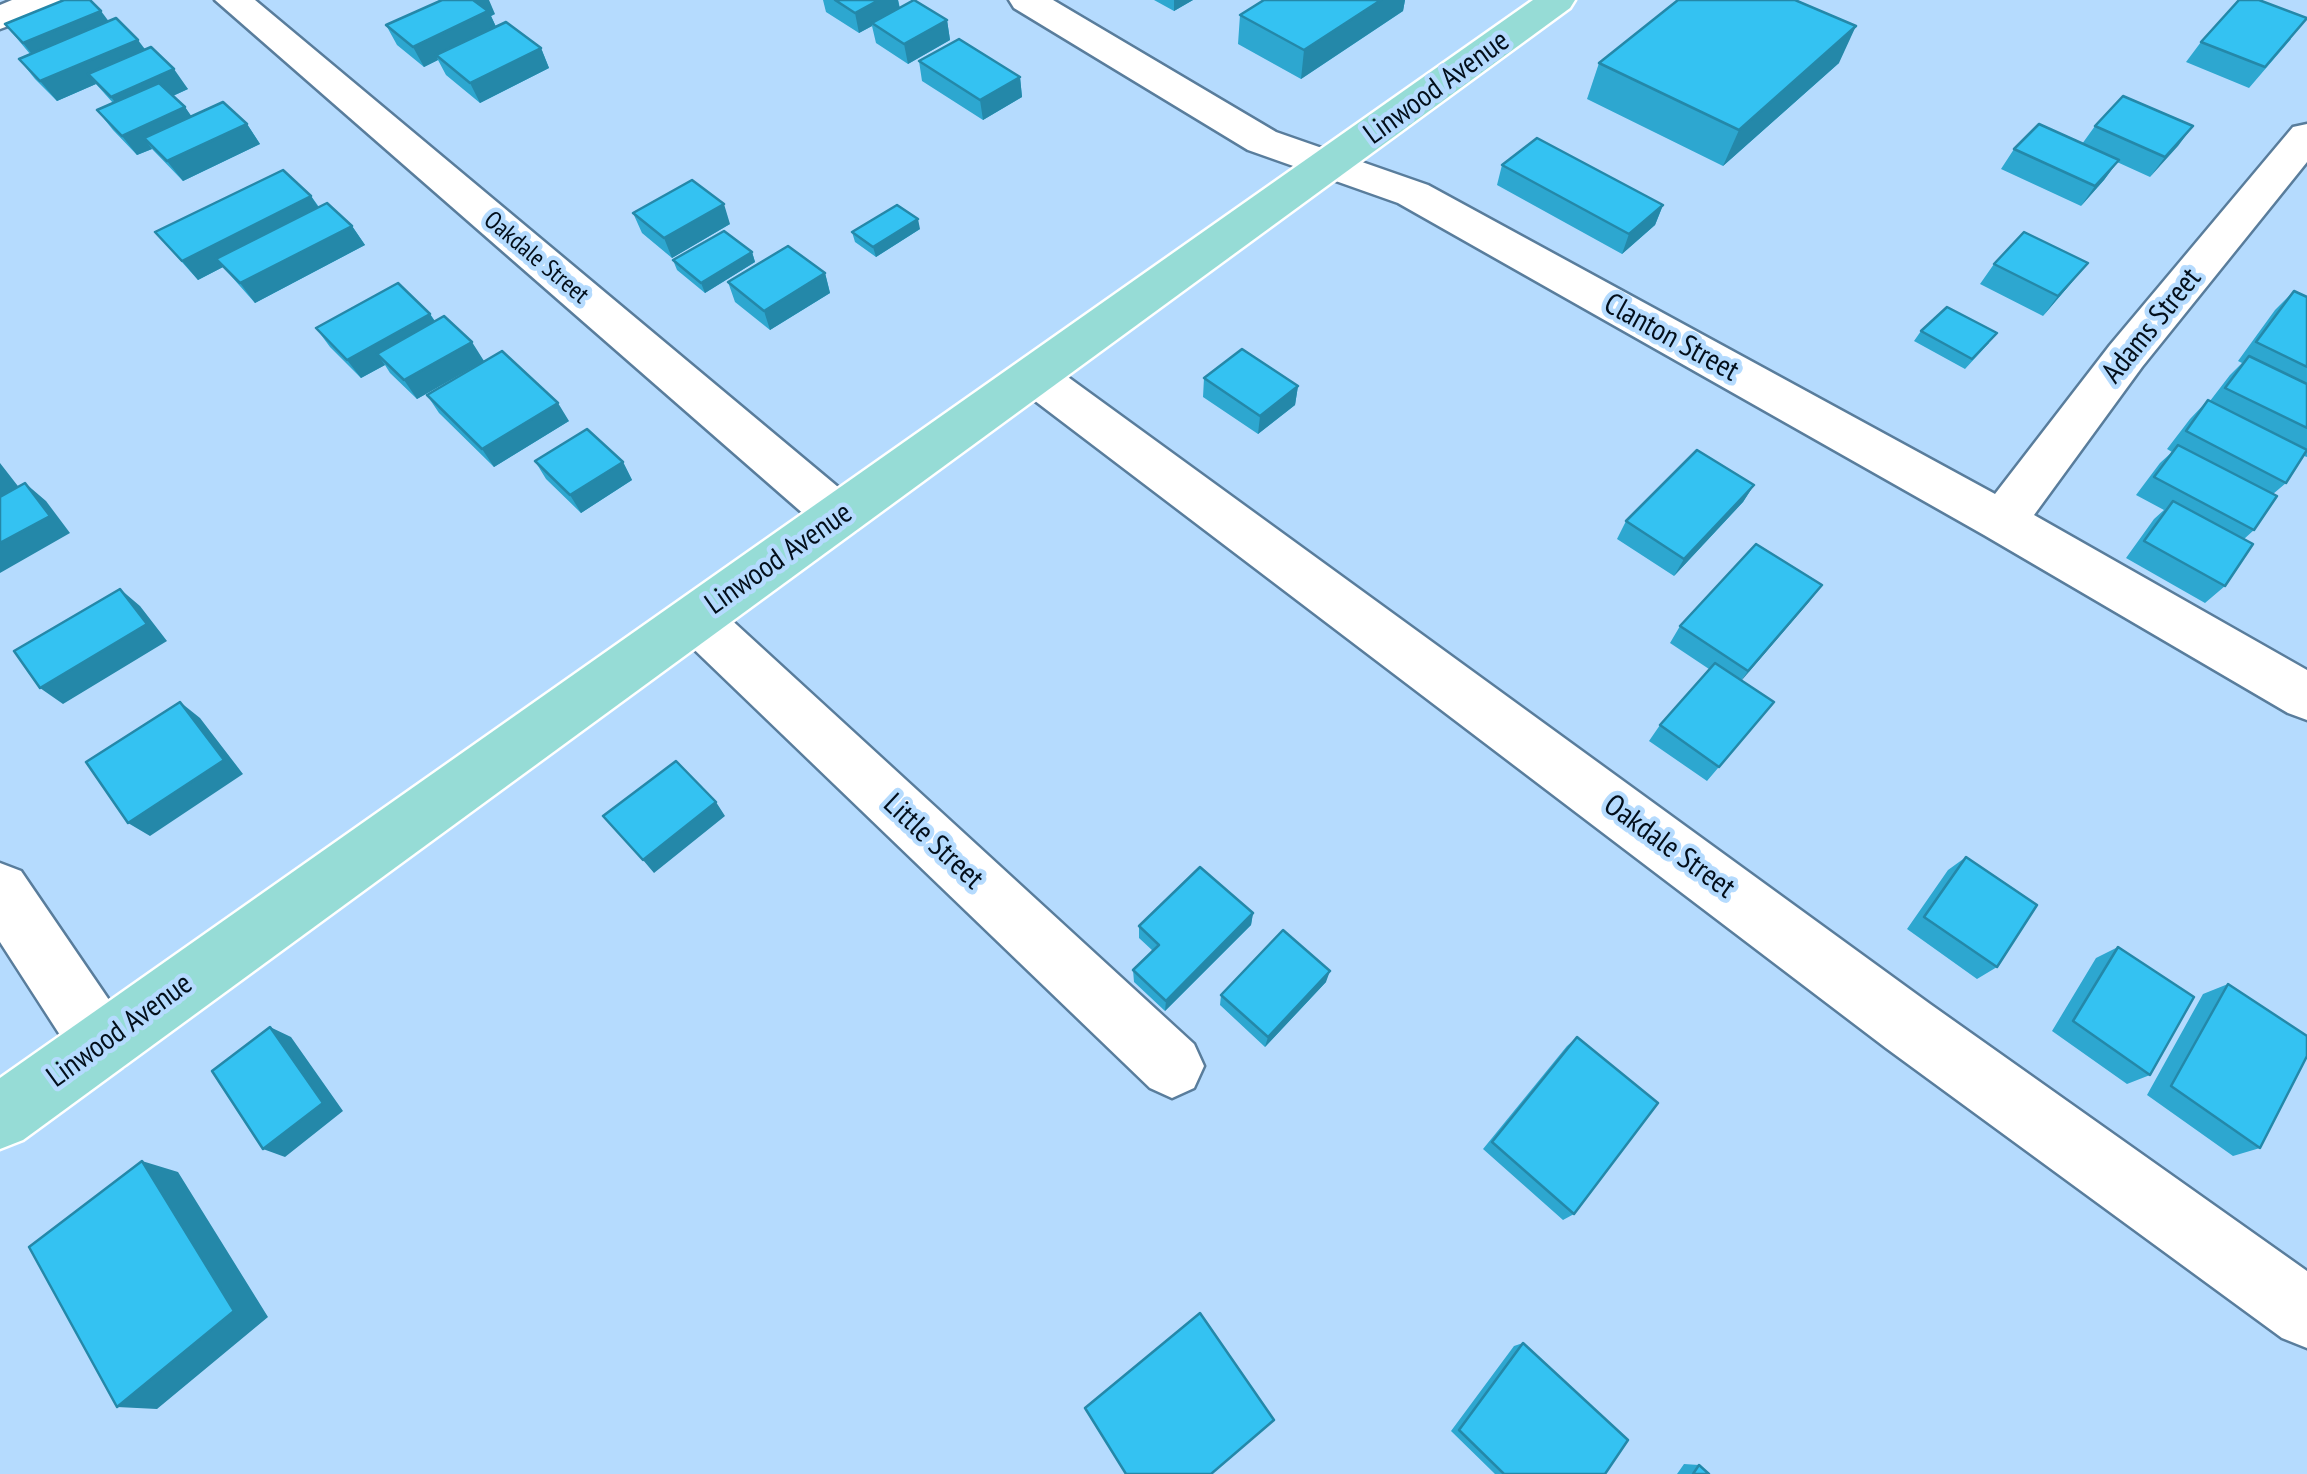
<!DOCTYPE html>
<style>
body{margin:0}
canvas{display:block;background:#b5dbfe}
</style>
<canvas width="2307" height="1474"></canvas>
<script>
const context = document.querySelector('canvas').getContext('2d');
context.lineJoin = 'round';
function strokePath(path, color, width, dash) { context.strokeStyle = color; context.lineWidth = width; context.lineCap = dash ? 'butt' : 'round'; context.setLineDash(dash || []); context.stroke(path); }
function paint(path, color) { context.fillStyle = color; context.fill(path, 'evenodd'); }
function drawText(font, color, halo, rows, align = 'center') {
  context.font = font + ' "PT Sans Narrow",sans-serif'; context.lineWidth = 9; context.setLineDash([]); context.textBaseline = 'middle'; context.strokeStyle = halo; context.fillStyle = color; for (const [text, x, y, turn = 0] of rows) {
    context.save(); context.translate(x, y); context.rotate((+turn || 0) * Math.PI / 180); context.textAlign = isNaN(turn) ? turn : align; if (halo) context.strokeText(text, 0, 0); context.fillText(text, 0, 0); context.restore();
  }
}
const minor = new Path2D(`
 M 12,0 L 62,0 L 57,8 L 0,29 L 0,5 Z
 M 215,0 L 255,0 L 856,502 L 864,516 L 856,530 L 839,535 L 822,530 Z
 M 1009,0 L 1053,0 L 1276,132 L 1428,185 L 1995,494 L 2110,345 L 2293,127 L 2307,124 L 2307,162 L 2142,367 L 2034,515 L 2307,670 L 2307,720 L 2288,713 L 1984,535 L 1398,203 L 1248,150 L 1014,8 Z
 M 1034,359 L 1050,364 L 1930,1004 L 2307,1271 L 2307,1348 L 2282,1338 L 1886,1048 L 1018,388 L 1011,376 L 1018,364 Z
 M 695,597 L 713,603 L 1194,1044 L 1204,1066 L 1194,1088 L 1172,1098 L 1150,1088 L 677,633 L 669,618 L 677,603 Z
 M 0,863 L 21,871 L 124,1022 L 133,1044 L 124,1066 L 102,1075 L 80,1066 L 0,942 Z`);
const major = new Path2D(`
 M 1533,0 L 1575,0 L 1570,8 L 23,1140 L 0,1149 L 0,1078 Z`);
strokePath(minor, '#597d9c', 5);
strokePath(major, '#fff', 5);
paint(minor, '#fff');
paint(major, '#96dcd6');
paint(new Path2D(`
 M 823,0 L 898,0 L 900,8 L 947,20 L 950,40 L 908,64 L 876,43 L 872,26 L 859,33 L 826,12 Z
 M 1154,0 L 1193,0 L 1174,11 Z
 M 1264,0 L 1405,0 L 1403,11 L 1301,79 L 1238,44 L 1240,15 Z
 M 495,14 L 491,16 L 496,27 L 541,48 L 549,68 L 480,103 L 446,75 L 438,60 L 424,67 L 397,45 L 386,25 Z
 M 109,21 L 145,49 L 188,89 L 173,96 L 185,107 L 191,117 L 247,124 L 260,144 L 183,181 L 152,149 L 137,155 L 113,130 L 97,110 L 113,103 L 96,84 L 57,101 L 35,79 L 19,59 L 30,54 L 5,24 Z
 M 2291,39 L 2249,88 L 2186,62 L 2201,42 Z
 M 919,61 L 1020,77 L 1022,97 L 983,120 L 922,81 Z
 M 1599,63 L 1839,63 L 1723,166 L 1587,99 Z
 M 2095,126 L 2193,126 L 2150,177 L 2117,162 L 2104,180 L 2081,206 L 2001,169 L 2014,149 L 2082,144 Z
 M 1502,165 L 1663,205 L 1655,225 L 1622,254 L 1497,185 Z
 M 311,196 L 319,207 L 352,226 L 365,245 L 255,303 L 223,267 L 198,280 L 155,232 Z
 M 633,213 L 730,224 L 672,258 L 642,233 Z
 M 920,229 L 876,257 L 855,242 L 852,232 Z
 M 752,252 L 755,262 L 705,293 L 677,270 L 673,260 Z
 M 1994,264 L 2072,282 L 2043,316 L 1980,284 Z
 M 825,273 L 830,293 L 770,330 L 735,302 L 728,282 Z
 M 2294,291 L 2307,297 L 2307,457 L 2304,456 L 2286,483 L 2273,494 L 2254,530 L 2244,539 L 2225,586 L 2205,603 L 2126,558 L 2154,519 L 2164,510 L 2136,495 L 2160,463 L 2172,452 L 2167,449 L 2190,419 L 2208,400 L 2210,401 L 2230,375 L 2242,363 L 2238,361 L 2275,310 Z
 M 430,314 L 435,321 L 484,361 L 417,399 L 390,373 L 385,365 L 361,378 L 330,347 L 316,328 Z
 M 1921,331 L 1989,343 L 1965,369 L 1914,341 Z
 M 1204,378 L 1298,386 L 1295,405 L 1258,434 L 1203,397 Z
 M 427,395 L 569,421 L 494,467 L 439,413 Z
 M 535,461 L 623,462 L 632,480 L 581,513 L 546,479 Z
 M 1754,485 L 1743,502 L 1674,576 L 1617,539 L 1626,521 Z
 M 1822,585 L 1741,680 L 1774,702 L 1707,781 L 1649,741 L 1660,725 L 1709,669 L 1670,643 L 1680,626 Z
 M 1966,857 L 1997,967 L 1977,979 L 1907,929 L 1948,870 Z
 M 1253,913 L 1251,925 L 1165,1011 L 1134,982 L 1133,970 L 1153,951 L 1139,938 L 1139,926 Z
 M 2118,947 L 2150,1075 L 2127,1084 L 2052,1031 L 2096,958 Z
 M 1326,982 L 1265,1047 L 1220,1005 L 1221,995 Z
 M 2228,984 L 2260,1148 L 2233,1156 L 2147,1095 L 2203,994 Z
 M 1577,1037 L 1574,1214 L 1563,1220 L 1483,1149 L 1567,1046 Z
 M 1523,1343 L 1605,1474 L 1495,1474 L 1451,1431 L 1514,1346 Z
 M 1684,1464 L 1699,1465 L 1709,1474 L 1677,1474 Z`), '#2da7d0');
paint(new Path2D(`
 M 473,0 L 489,0 L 495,14 L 491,16 L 498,31 L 436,55 L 438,60 L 424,67 L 413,47 Z
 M 879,0 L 898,0 L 900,11 L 872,23 L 872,26 L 859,33 L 855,13 Z
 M 1174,0 L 1193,0 L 1174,11 Z
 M 1381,0 L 1405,0 L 1403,11 L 1301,79 L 1304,50 Z
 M 101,11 L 116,31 L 39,63 L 23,43 Z
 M 947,20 L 950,40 L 908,64 L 904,44 Z
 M 1856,26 L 1839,63 L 1723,166 L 1739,130 Z
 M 138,40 L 153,60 L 88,74 L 96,84 L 57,101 L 40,81 Z
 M 541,48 L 549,68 L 480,103 L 470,83 Z
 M 174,69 L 188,89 L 126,117 L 111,97 Z
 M 1020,77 L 1022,97 L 983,120 L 980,100 Z
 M 185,107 L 199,127 L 144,138 L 152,149 L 137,155 L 122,136 Z
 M 247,124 L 260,144 L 183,181 L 167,161 Z
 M 2193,126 L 2178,146 L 2150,177 L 2165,157 Z
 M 2119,160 L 2104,180 L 2081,206 L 2095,186 Z
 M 311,196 L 324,216 L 216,259 L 223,267 L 198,280 L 182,261 Z
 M 724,204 L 730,224 L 672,258 L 664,238 Z
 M 1663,205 L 1655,225 L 1622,254 L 1629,234 Z
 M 918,219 L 920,229 L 876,257 L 873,247 Z
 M 352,226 L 365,245 L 255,303 L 240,283 Z
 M 752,252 L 755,262 L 705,293 L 701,283 Z
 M 2088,263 L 2072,282 L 2043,316 L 2058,296 Z
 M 825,273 L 830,293 L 770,330 L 764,311 Z
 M 430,314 L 442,333 L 377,354 L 385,365 L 361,378 L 347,360 Z
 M 472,342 L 484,361 L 417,399 L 404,380 Z
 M 1298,386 L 1295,405 L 1258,434 L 1260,416 Z
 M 558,403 L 569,421 L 494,467 L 482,449 Z
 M 623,462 L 632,480 L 581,513 L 570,495 Z
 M 0,463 L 21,490 L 0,502 Z
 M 25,483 L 46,501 L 70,533 L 0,573 L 0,543 Z
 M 1754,485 L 1743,502 L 1674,576 L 1684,559 Z
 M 1822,585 L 1809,602 L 1736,687 L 1748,671 Z
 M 120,589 L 140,606 L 167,641 L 63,704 L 40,688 Z
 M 180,702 L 200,718 L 243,774 L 150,836 L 128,823 Z
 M 716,802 L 725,816 L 654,873 L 643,860 Z
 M 1253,913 L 1251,925 L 1165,1011 L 1166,1001 Z
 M 1330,971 L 1326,982 L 1265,1047 L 1268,1037 Z
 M 270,1027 L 291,1037 L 343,1111 L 285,1157 L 263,1149 Z
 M 142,1161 L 178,1172 L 268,1317 L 157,1409 L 117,1407 Z`), '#2488a9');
const building = new Path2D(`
 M 64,0 L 90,0 L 101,11 L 23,43 L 5,24 Z
 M 442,0 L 473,0 L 488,11 L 413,47 L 386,25 Z
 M 835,0 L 879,0 L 855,13 Z
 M 914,0 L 947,20 L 904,44 L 872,23 Z
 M 1264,0 L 1381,0 L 1304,50 L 1240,15 Z
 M 1678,0 L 1795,0 L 1856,26 L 1739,130 L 1599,63 Z
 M 2239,0 L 2259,0 L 2307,18 L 2265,67 L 2201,42 Z
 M 116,18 L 138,40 L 40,81 L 19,59 Z
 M 506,22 L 541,48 L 470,83 L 436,55 Z
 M 959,39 L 1020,77 L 980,100 L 919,61 Z
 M 151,47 L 174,69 L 111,97 L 88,74 Z
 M 159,83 L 185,107 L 122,136 L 97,110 Z
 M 2123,96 L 2193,126 L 2165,157 L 2095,126 Z
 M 223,102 L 247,124 L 167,161 L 144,138 Z
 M 2039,124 L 2119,160 L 2095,186 L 2014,149 Z
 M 1537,138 L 1663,205 L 1629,234 L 1502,165 Z
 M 283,170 L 311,196 L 182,261 L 155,232 Z
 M 692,180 L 724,204 L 664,238 L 633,213 Z
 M 327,203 L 352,226 L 240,283 L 216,259 Z
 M 897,205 L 918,219 L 873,247 L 852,232 Z
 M 724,231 L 752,252 L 701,283 L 673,260 Z
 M 2024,232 L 2088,263 L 2058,296 L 1994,264 Z
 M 788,246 L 825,273 L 764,311 L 728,282 Z
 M 398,283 L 430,314 L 347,360 L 316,328 Z
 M 2294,291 L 2307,297 L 2307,367 L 2256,342 Z
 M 1947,307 L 1997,333 L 1972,359 L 1921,331 Z
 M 444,316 L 472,342 L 404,380 L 377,354 Z
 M 1242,349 L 1298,386 L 1260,416 L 1204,378 Z
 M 502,351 L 558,403 L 482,449 L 427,395 Z
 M 2249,356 L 2307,384 L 2307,428 L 2225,388 Z
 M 2208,400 L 2307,450 L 2286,483 L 2186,431 Z
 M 587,429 L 623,462 L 570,495 L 535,461 Z
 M 2178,445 L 2277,496 L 2254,530 L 2154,477 Z
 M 1697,450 L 1754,485 L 1684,559 L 1626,521 Z
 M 25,483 L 50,516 L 0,543 L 0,497 Z
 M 2173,501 L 2253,544 L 2225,586 L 2144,541 Z
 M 1756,544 L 1822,585 L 1748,671 L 1680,626 Z
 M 120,589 L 147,624 L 40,688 L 14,651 Z
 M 1715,663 L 1774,702 L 1719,767 L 1660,725 Z
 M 180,702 L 224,760 L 128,823 L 86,762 Z
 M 676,761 L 716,802 L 643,860 L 603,816 Z
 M 1966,857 L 2037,905 L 1997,967 L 1924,917 Z
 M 1200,867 L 1253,913 L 1166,1001 L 1133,970 L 1159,945 L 1139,926 Z
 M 1283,930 L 1330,971 L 1268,1037 L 1221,995 Z
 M 2118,947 L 2194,997 L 2150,1075 L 2073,1021 Z
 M 2228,984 L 2307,1036 L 2307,1056 L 2260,1148 L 2171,1086 Z
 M 270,1027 L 323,1103 L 263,1149 L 212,1071 Z
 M 1577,1037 L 1658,1103 L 1574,1214 L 1492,1142 Z
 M 142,1161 L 234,1311 L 117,1407 L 29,1247 Z
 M 1200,1313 L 1274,1420 L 1211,1474 L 1126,1474 L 1085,1408 Z
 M 1523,1343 L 1628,1440 L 1605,1474 L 1504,1474 L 1459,1430 Z
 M 1699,1465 L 1709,1474 L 1693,1474 Z`);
paint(building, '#34c2f2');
strokePath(building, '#2488a9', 2.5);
drawText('25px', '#030f1b', '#b5dbfe', [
 ["Oakdale Street",536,258,40]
]);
drawText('30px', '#030f1b', '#b5dbfe', [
 ["Linwood Avenue",1437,88,-36],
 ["Adams Street",2152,326,-51],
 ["Clanton Street",1671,338,29],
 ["Linwood Avenue",779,559,-35],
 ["Little Street",933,842,43],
 ["Oakdale Street",1669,847,36],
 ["Linwood Avenue",120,1031,-36]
]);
</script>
